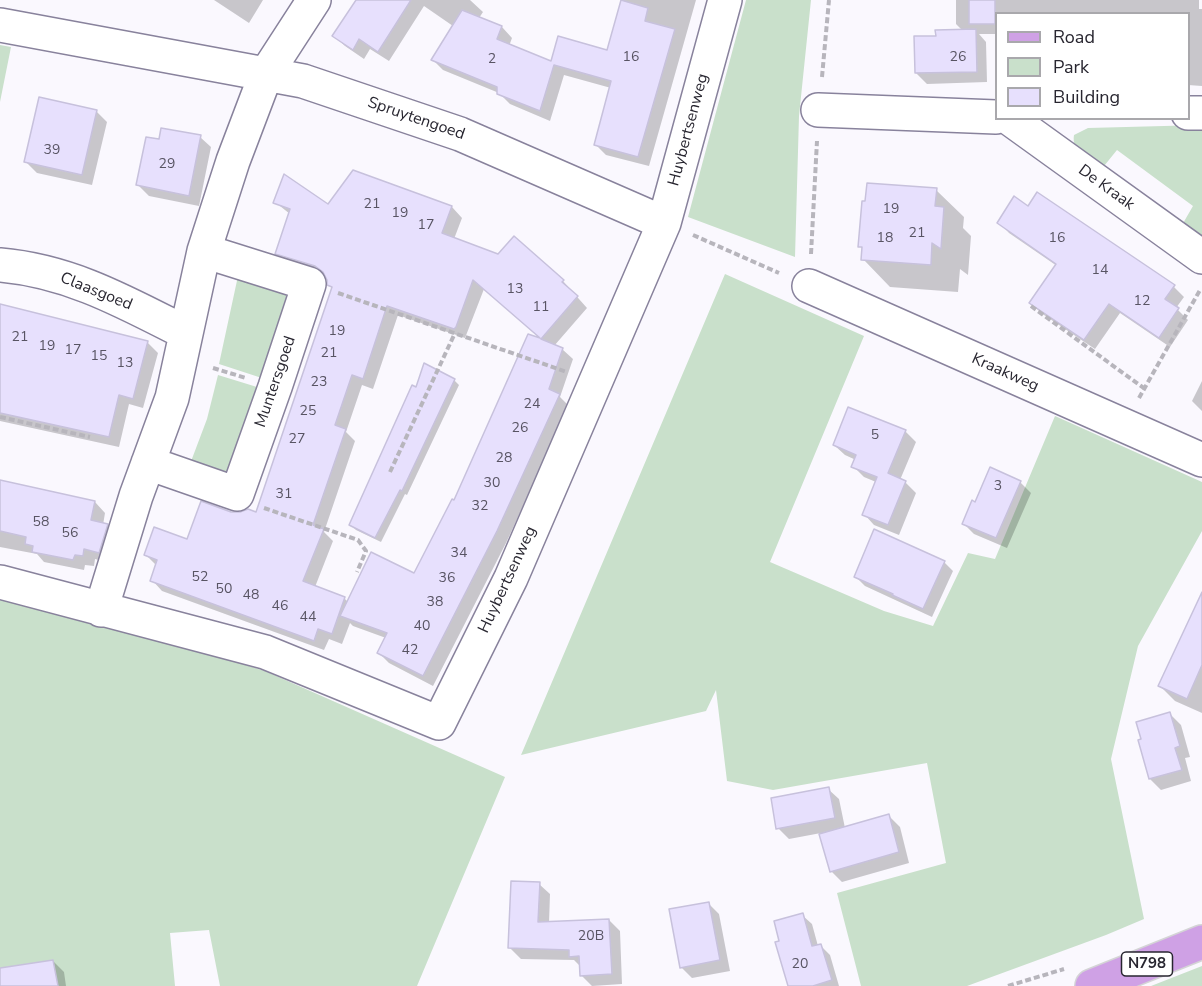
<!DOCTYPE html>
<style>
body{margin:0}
#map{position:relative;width:1202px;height:986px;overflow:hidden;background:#faf8fe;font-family:"Nunito Sans",sans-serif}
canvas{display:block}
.legend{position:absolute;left:995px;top:12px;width:195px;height:108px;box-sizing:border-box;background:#fff;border:2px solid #a9a8ac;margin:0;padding:8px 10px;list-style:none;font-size:18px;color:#282630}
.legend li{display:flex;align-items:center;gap:12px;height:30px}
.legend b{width:30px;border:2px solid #a9a8ac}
</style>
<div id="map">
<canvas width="1202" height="986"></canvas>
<ul class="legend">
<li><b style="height:8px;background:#cfa1e5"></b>Road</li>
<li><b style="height:16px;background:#c9e0cb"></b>Park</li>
<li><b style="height:16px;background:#e7e0fd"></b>Building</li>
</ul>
</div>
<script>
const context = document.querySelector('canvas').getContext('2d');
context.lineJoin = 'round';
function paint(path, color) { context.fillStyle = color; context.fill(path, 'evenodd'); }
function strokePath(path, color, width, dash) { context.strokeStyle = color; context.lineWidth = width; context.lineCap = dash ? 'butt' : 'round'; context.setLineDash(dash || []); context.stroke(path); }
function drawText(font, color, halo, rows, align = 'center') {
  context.font = font + ' "Nunito Sans",sans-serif'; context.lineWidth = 4.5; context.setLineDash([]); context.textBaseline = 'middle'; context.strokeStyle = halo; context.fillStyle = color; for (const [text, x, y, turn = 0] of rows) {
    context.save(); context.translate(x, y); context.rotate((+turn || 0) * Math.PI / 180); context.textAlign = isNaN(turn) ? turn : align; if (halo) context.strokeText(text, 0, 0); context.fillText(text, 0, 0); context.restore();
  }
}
paint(new Path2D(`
 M 746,0 L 811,0 L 799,116 L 795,257 L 688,217 Z
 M 0,45 L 11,47 L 0,102 Z
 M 1202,125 L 1202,237 L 1182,225 L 1193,206 L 1117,150 L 1100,171 C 1089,162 1071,152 1074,135 L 1088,128 Z
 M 725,274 L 864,336 L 770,562 L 884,611 L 933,626 L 968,553 L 995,559 L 1055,416 L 1202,482 L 1202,531 L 1138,646 L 1111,759 L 1144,919 L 1106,935 L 967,986 L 861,986 L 837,893 L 946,863 L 927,763 L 773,790 L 727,781 L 716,690 L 706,711 L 521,755 Z
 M 238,276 L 301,295 L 274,382 L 219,364 Z
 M 218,375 L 270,391 L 239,483 L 190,464 L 207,419 Z
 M 0,598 L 114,624 L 265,671 L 505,777 L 417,986 L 220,986 L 209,930 L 170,933 L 175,986 L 0,986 Z
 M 1202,966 L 1202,986 L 1151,986 Z`), '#c9e0cb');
paint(new Path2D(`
 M 214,0 L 263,0 L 249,23 Z
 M 358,0 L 470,0 L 483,12 L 479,18 L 502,27 L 512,38 L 509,46 L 552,63 L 608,51 L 622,0 L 696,0 L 649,166 L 606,155 L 595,144 L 611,88 L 564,75 L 550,121 L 510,104 L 499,93 L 443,70 L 433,60 L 453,26 L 424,6 L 389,61 L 370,49 L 364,59 L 345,46 L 334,36 Z
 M 956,0 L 1199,0 L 1199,9 L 1202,9 L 1202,86 L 1188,85 L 1188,14 L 996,14 L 996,34 L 979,34 L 986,42 L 987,82 L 927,84 L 916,73 L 937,38 L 963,31 L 956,24 Z
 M 96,111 L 107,122 L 92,185 L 37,173 L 26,162 Z
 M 200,137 L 211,147 L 199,206 L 149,196 L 138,185 L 160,141 Z
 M 353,171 L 452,207 L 462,218 L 454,239 L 563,281 L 587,308 L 554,346 L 562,349 L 573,359 L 560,397 L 569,406 L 506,543 L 433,686 L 389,663 L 379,653 L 386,638 L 353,626 L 350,623 L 342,644 L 329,639 L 324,650 L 162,591 L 152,580 L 157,566 L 146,555 L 188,541 L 231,513 L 257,514 L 333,289 L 329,284 L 327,276 L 287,264 L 276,253 L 290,214 L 275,202 L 328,206 ZM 484,289 L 543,341 L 414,575 L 348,602 L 344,598 L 315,587 L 333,541 L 324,532 L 355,441 L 346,432 L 362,385 L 373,389 L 398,315 L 465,338 Z
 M 936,190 L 964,217 L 963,228 L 971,236 L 968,275 L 960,269 L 958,292 L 890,287 L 863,259 L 863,249 L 860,246 Z
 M 999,222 L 1174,287 L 1184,297 L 1176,308 L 1188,320 L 1170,347 L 1120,313 L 1095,349 L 1041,313 L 1031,303 L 1057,266 L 1009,233 Z
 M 0,306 L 147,342 L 158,353 L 143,408 L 129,404 L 119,447 L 0,421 Z
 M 454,380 L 459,385 L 407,495 L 405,494 L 381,542 L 356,530 L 351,525 L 417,389 Z
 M 1202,381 L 1202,411 L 1192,401 Z
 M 905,431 L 916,442 L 900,480 L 905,482 L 916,493 L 899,535 L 874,525 L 864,514 L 876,482 L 864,477 L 853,466 L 856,460 L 845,455 L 834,445 Z
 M 0,482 L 95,502 L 105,513 L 103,525 L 107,526 L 118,536 L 110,563 L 95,559 L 94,566 L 85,565 L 84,570 L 44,562 L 37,554 L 0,547 Z
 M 1020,482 L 1031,493 L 1007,548 L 974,534 L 963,523 L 976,504 Z
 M 944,562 L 953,571 L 932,617 L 865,586 L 856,577 Z
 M 1202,595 L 1202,713 L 1175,701 L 1159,685 Z
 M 1170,714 L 1181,725 L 1190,757 L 1185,758 L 1191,781 L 1161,790 L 1150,779 L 1140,741 Z
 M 828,789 L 839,799 L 845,828 L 889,816 L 900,827 L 909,863 L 842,882 L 831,871 L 821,833 L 789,839 L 778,828 Z
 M 539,884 L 550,894 L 549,923 L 609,920 L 620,931 L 622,984 L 592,986 L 581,975 L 581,967 L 574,960 L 521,959 L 510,948 Z
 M 708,903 L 719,914 L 730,971 L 692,978 L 681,967 Z
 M 802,915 L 812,924 L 818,946 L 820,945 L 830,955 L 839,986 L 790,986 L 781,942 Z
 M 53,961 L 64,972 L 66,986 L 3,986 Z`), '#0003');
const building = new Path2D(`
 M 356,0 L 411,0 L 378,52 L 359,39 L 353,50 L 332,36 Z
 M 621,0 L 648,8 L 645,21 L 675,29 L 638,157 L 594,145 L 611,81 L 554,65 L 540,111 L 497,94 L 497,87 L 431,60 L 462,10 L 502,26 L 497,39 L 551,61 L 558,36 L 607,50 Z
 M 969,0 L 995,0 L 995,24 L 969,24 Z
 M 976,29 L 977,72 L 915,73 L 914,36 L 936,36 L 935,30 Z
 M 39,97 L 97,110 L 82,175 L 24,162 Z
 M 161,128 L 201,135 L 189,196 L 136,185 L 146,137 L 159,139 Z
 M 353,170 L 452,206 L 442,233 L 498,254 L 514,236 L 564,280 L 562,282 L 578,296 L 541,339 L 563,348 L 549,389 L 560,394 L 497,531 L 423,676 L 377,653 L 387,633 L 340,616 L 371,552 L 414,573 L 452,499 L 454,500 L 528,334 L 540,338 L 473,280 L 456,327 L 454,329 L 387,306 L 363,379 L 352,375 L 335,425 L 346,429 L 313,525 L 324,529 L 303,581 L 345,597 L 332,634 L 318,629 L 314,641 L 150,581 L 157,560 L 144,555 L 154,527 L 187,539 L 201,501 L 231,512 L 240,512 L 248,509 L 256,512 L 332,287 L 327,285 L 327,280 L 323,272 L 315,266 L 275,254 L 290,209 L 273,203 L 284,174 L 328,204 Z
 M 867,183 L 937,188 L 935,206 L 944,207 L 941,249 L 932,243 L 931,265 L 861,260 L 862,247 L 858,247 L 862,201 L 865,201 Z
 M 1037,192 L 1175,285 L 1165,299 L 1179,308 L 1159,338 L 1109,304 L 1084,340 L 1029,303 L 1056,264 L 997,223 L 1014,196 L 1028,206 Z
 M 0,304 L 148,341 L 133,399 L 119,395 L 109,437 L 0,413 Z
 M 424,363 L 455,379 L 402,491 L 400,490 L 375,538 L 349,525 L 412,385 L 416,387 Z
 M 848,407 L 906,430 L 888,473 L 906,481 L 888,525 L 862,515 L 877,477 L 851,467 L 856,455 L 833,445 Z
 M 990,467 L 1021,481 L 996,538 L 962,524 L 972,500 L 975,502 Z
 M 0,480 L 95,501 L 91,520 L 108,524 L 99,553 L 84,549 L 83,556 L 75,555 L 73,560 L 32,552 L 33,546 L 25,544 L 26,537 L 0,531 Z
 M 874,529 L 945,561 L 923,609 L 892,595 L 893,594 L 854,577 Z
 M 1202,592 L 1202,665 L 1187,699 L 1158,686 Z
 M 1170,712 L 1180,746 L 1175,748 L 1182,770 L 1149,779 L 1138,740 L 1141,739 L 1136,722 Z
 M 829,787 L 835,818 L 776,829 L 771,798 Z
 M 889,814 L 899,852 L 830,872 L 819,834 Z
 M 511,881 L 540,882 L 538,922 L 609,919 L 612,974 L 580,976 L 579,956 L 569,957 L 569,950 L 508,948 Z
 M 709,902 L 720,960 L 680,968 L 669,909 Z
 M 803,913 L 812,946 L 821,944 L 832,980 L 813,986 L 788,986 L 775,942 L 779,941 L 774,921 Z
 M 53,960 L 58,986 L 0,986 L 0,968 Z`);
paint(building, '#e7e0fd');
strokePath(building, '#c7c1dc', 1.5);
const minor = new Path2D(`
 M 0,25 L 303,81 L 460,134 L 664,223
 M 818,110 L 996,117
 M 1188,113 L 1202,113
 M 1009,118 L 1202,257
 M 0,265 C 70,271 125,302 186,333
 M 809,286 L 1202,460
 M 148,463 L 237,494 L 275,387 L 309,284 L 204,251
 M 0,582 L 265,652 L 439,723 L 511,578 L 664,223 L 725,0
 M 101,610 L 136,496 L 172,398 L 204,251 L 233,161 L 266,74 L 314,0`);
const major = new Path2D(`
 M 1092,986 L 1202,942`);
strokePath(minor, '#88829c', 36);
strokePath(major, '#d4d4d6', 36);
strokePath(new Path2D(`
 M 822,77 L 829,0
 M 693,235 L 779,273
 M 811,254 L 817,141
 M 338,293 L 567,372
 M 1031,306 L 1145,389
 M 213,368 L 246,378
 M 1139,398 L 1200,290
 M 0,417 L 90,437
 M 390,472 L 455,333
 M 264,508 L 358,540 L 366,551 L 357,572
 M 1008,986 L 1064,969`), '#b7b5bc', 4, [6, 3]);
strokePath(minor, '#fff', 33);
strokePath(major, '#cfa1e5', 33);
drawText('14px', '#585463', null, [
 ["16",631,58],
 ["26",958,58],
 ["2",492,60],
 ["39",52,151],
 ["29",167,165],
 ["21",372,205],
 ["19",891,210],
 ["19",400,214],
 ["17",426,226],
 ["21",917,234],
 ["18",885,239],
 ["16",1057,239],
 ["14",1100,271],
 ["13",515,290],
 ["12",1142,302],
 ["11",541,308],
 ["19",337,332],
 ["21",20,338],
 ["19",47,347],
 ["17",73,351],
 ["21",329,354],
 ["15",99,357],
 ["13",125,364],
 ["23",319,383],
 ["24",532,405],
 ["25",308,412],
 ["26",520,429],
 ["5",875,436],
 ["27",297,440],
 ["28",504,459],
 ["30",492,484],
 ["3",998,487],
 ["31",284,495],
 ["32",480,507],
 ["58",41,523],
 ["56",70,534],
 ["34",459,554],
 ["52",200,578],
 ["36",447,579],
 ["50",224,590],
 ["48",251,596],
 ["38",435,603],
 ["46",280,607],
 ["44",308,618],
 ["40",422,627],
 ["42",410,651],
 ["20B",591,937],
 ["20",800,965]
]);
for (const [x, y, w] of [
 [1147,964,51]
]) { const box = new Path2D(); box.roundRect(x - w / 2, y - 12, w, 24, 4.5); context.fillStyle = '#fff'; context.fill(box); strokePath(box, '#282630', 1.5); }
drawText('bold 15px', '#282630', null, [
 ["N798",1147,964]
]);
drawText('16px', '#282630', '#fff', [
 ["Spruytengoed",416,119,19],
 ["Huybertsenweg",689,130,-75],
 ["De Kraak",1106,188,36],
 ["Claasgoed",96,292,22],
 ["Kraakweg",1005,373,24],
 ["Muntersgoed",276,382,-71],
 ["Huybertsenweg",508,580,-65]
]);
</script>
